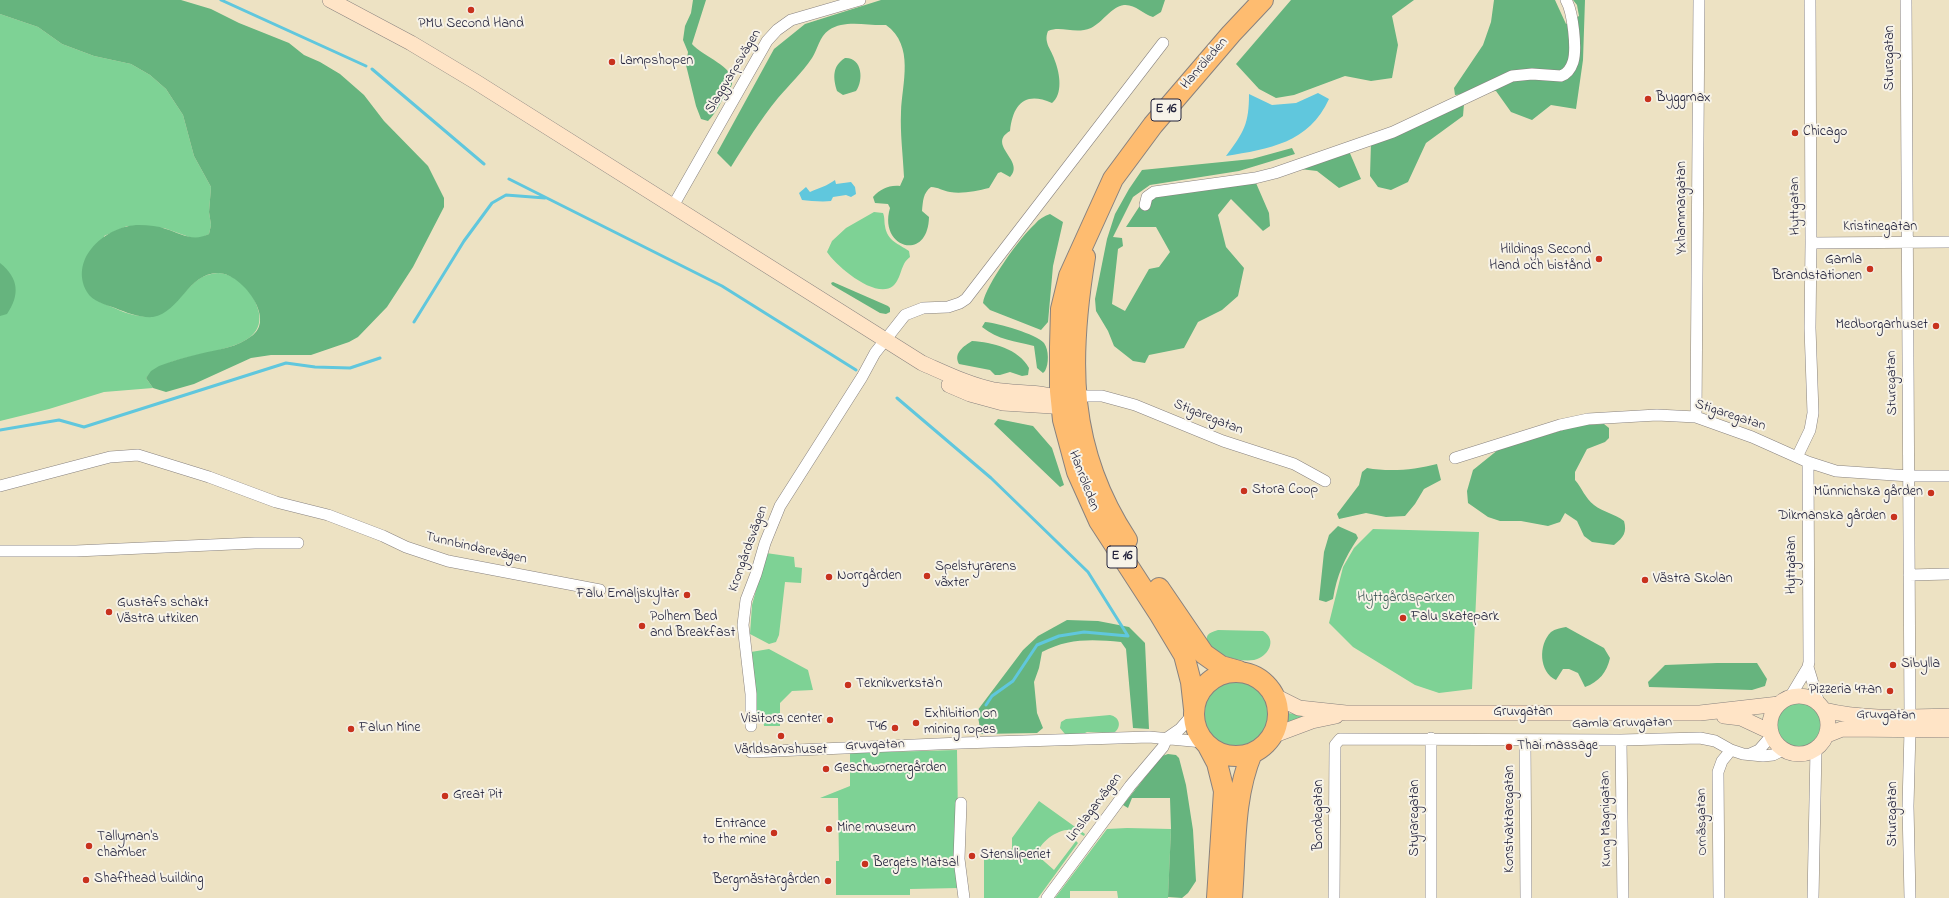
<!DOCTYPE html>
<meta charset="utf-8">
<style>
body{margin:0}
canvas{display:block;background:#ede2c3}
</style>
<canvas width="1949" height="898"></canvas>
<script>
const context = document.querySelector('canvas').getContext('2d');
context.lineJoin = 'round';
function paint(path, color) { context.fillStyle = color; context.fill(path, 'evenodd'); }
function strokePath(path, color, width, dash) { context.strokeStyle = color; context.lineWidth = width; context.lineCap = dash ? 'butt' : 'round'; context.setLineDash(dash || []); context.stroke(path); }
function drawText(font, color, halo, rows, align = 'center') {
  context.font = font + ' "Indie Flower",sans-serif'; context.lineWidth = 4; context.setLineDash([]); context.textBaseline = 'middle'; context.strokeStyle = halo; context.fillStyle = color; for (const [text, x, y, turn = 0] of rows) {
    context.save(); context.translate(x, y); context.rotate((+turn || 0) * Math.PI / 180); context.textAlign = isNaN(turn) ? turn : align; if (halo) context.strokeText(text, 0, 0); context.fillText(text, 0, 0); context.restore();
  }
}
paint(new Path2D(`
 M 0,14 L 38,27 L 62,44 L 94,56 L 131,64 L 150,75 L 166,89 L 183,115 L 194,156 L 211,187 L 209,212 L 211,225 L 209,234 L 201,238 L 192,238 L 164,228 L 127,226 L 104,236 L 100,302 C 113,307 127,315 140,316 C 179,321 183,274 218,273 C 228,273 239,280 245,286 C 252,293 257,304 259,313 C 267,360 170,346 146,378 L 153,388 L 104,392 L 49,409 L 0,421 Z
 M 874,212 L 883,213 C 885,218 884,221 885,226 C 887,241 899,244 909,251 L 910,257 C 900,264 902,278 893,286 C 876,300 836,266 827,252 L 832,241 L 846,228 Z
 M 1373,529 L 1479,532 L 1472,689 L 1439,693 L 1415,685 L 1353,647 L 1329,623 L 1343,567 L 1354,548 Z
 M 766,553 L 794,557 L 795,567 L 802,568 L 801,583 L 785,582 L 779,635 L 776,642 L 769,644 L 750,634 L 752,605 Z
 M 1218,630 L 1263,631 C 1278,640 1268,657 1254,660 C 1238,662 1222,656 1209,647 C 1204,636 1207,633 1218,630 Z
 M 769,649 L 808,670 L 813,690 L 792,691 L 780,703 L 780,726 L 764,726 L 763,718 L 754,718 L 751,652 Z
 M1200 713a35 35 0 1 1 70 0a35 35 0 1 1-70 0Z
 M1775 724a23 23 0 1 1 46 0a23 23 0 1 1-46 0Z
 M 1286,713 L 1308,715 L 1285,726 Z
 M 1110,715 C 1120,717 1122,727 1114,733 L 1087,732 L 1083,734 L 1065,734 L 1060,728 L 1061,722 L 1066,719 Z
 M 957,750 L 959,888 L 910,889 L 910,895 L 836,895 L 836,861 L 839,861 L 838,798 L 820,798 L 850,786 L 850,753 Z
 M 1039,801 L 1085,834 L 1084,836 C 1080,834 1076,830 1072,830 C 1059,828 1039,842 1037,855 L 1054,870 L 1076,841 L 1078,843 L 1038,898 L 984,898 L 984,854 L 1007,856 L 1012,848 L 1012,838 Z
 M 1127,828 L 1171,829 L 1168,898 L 1118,898 L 1117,891 L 1070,891 L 1070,898 L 1055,898 L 1107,829 Z`), '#7ed295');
paint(new Path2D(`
 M 0,0 L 181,0 L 211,9 L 239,23 L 289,43 L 304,55 L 320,62 L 340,74 L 364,95 L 384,121 L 428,166 L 444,198 L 444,207 L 413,267 L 387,307 L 358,337 L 349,342 L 311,355 L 271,355 L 251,358 L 194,384 L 166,392 L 153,388 L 146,378 L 151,371 L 159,366 C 172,361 186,357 199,354 C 219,349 237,348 253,335 C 275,318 242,274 219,273 C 188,272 181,312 153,317 C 141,318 127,313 115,308 C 106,305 92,301 87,292 C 68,258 107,225 139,225 C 149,225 158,226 166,229 C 182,234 193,242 209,234 L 211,225 L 209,212 L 211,187 L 194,156 L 183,115 L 166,89 L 150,75 L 131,64 L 94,56 L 62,44 L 38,27 L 0,14 Z
 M 693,0 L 706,0 L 692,44 C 702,56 736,67 732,84 C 731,88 727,92 725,95 C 720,104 716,113 708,121 L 701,119 L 696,106 L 686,65 L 688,52 L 683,40 L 685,26 L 691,13 Z
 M 881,0 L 1165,0 L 1161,12 L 1153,17 C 1143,14 1135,4 1124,5 C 1111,7 1103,22 1091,28 C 1074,35 1062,25 1048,31 C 1043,43 1052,50 1055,61 C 1060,74 1063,94 1052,103 C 1025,91 1013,104 1010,131 C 986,145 1026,161 1010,177 L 1001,172 L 998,173 L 989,188 C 977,191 962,194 950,192 C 943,191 938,187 931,187 C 923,193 923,201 922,211 L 929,217 C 928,263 878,248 890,208 L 888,204 L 875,203 L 873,197 C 881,189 888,185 900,186 L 904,177 C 903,155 900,133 901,112 C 902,83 915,46 886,25 C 868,26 845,19 829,30 C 819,37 818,49 812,58 C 802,73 789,85 778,98 C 760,120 746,143 731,167 L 717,153 L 774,49 L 805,24 Z
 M 1291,0 L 1414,0 L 1392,16 L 1398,45 L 1392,78 L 1371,81 L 1345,76 L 1294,95 L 1276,98 L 1259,89 L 1236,64 Z
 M 1494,0 L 1555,0 L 1566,24 L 1579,16 L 1577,5 L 1573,0 L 1585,0 L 1583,60 L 1576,109 L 1551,105 L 1532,120 L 1511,112 L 1496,91 L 1455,95 L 1454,88 L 1483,45 L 1491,22 Z
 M 845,58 C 862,57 864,80 856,91 L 843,95 L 837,91 C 833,78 832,66 845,58 Z
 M 1464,104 L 1463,116 L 1426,143 L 1408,182 L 1391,190 L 1378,187 L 1370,176 L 1371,142 Z
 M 1292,148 L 1295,154 L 1239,171 L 1150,185 L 1133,197 L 1113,237 L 1122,238 L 1123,246 L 1118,249 L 1112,304 L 1125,311 L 1149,269 L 1159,267 L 1170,252 L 1156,227 L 1126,227 L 1141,204 L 1154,195 L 1256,183 L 1269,213 L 1270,226 L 1263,231 L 1231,199 L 1218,215 L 1226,247 L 1244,268 L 1238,296 L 1222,310 L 1198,322 L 1184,348 L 1149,355 L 1145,363 L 1133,361 L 1114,346 L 1108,331 L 1096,311 L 1095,299 L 1107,239 L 1115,214 L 1129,189 L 1142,170 L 1252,159 Z
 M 1349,151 L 1361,179 L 1339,188 L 1317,171 L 1300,169 Z
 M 1050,214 L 1063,222 L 1053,266 L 1048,322 L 1041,330 L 990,310 L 983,303 C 985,286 1021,236 1035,224 C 1039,219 1044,216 1050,214 Z
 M 0,263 C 19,278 20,295 7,314 L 0,316 Z
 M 833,282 L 888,306 L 890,308 L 890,312 L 886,314 L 880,313 L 832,285 L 831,283 Z
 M 985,322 C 998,323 1036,334 1044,343 C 1049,350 1049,364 1045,371 L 1043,373 L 1037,368 L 1034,346 C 1015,341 998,340 982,327 Z
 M 972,341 C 992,342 1019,349 1029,368 L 1028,375 L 1022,376 L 1010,372 L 1000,375 L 995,375 L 990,370 L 959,364 C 953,353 964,346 972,341 Z
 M 998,419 L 1033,426 L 1052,448 L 1064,485 L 1060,487 L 994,424 Z
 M 1604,424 L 1609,428 L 1609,438 L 1605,442 L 1587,449 L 1575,472 L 1575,480 C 1582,488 1585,498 1594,505 C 1603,512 1615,514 1624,521 C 1627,532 1624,537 1614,545 L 1592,542 L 1584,536 L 1577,521 L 1565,513 L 1560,522 L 1548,526 L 1521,521 L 1500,521 L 1488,517 L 1468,503 L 1467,491 L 1473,470 L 1499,449 L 1580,425 Z
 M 1437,464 L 1441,480 L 1424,489 L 1415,504 L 1405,516 L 1386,517 L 1366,513 L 1339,519 L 1337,514 L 1359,485 L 1362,472 L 1367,468 C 1389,472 1415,470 1437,464 Z
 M 1338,526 L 1356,534 L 1358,538 C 1344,559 1337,575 1333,599 L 1326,602 L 1319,600 L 1324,552 L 1329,535 Z
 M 1067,620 L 1098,621 L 1129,627 L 1145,643 L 1149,729 L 1133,728 L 1126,649 L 1121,642 C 1093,639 1068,638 1042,652 L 1039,668 L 1034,682 L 1037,713 L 1043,728 L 1037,733 L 981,734 L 977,711 L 1023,650 L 1038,636 Z
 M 1566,627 L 1604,648 L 1610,658 C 1607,672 1599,682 1585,687 L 1578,673 L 1569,669 L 1563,669 L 1556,680 C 1539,672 1538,645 1551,632 C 1555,629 1561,628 1566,627 Z
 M 1717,663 L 1757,663 L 1767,679 L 1765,686 L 1752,690 L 1649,687 L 1648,682 L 1665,665 Z
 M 1168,754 L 1176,755 L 1179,758 L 1186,785 L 1193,830 L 1196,881 L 1188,893 L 1182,898 L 1168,897 L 1171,829 L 1170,798 L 1132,798 L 1128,808 L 1123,805 L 1162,756 Z`), '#66b47e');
paint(new Path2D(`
 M 1318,93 L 1329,99 C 1309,143 1269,149 1226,156 C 1244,132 1249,124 1249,94 L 1272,105 L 1296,103 Z
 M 835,180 L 836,184 L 851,182 L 855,187 L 856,194 L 851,197 L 846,195 L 833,197 L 831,201 C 823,202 810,201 802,200 L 799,193 L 806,187 L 810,192 C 819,188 827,186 835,180 Z`), '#60c7dd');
strokePath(new Path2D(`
 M 221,0 L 366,66
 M 372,69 L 484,164
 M 509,179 L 722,286 L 856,370
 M 414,322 L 464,241 L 492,203 L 506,195 L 545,198
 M 897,398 L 991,478 L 1088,572 L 1128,636 L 1084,632 L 1059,636 L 1037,645 L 1013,681 L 992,696 L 986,705
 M 0,430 L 59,420 L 84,427 L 286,363 L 315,367 L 350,368 L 380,358`), '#60c7dd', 3);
const street = new Path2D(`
 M 1906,0 L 1910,717
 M 1145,205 L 1147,197 L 1154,192 L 1255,178 L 1275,173 L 1393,132 L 1512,76 L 1532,74 L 1561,76 C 1567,74 1571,68 1573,62 C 1577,49 1573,12 1566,0
 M 673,206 L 767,41 L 777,30 L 791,20 L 860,0
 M 1811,243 L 1949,242
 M 1076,396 L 1102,396 L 1135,405 L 1223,441 L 1294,464 L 1325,481
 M 1696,417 L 1699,0
 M 1797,457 L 1810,430 L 1813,413 L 1810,328 L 1811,243 L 1810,0
 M 1455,458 L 1560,425 L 1588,419 L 1657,415 L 1696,417 L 1752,437 L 1808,462 L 1836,471 L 1909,476 L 1949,476
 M 0,486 L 110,457 L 138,455 L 209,477 L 276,502 L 328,515 L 383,536 L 406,547 L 448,561 L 600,590
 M 0,551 L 76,551 L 255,543 L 298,543
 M 1909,575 L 1949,574
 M 1808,667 L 1819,703
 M 1790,697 L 1808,667 L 1809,662 L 1808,462
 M 751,726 L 751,694 L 743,625 L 746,600 L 756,574 L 765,543 L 780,506 L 862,377 L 875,353 L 905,315 L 923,308 L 948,307 L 960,303 L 966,299 L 1163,43
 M 1167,738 L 1180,729 L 1193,714
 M 1525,740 L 1526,898
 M 1621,740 L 1623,898
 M 751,752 L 961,743 L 1149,737 L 1203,742
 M 1750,754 L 1759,750 L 1772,735
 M 961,803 L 959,859 L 964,898
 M 1047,898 L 1130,786 L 1163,747 L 1167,738
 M 1334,898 L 1335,745 L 1340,739 L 1621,740 L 1700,738 L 1715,741 L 1731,750 L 1743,754 L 1763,756 L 1773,755 L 1783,750
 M 1431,898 L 1431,738
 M 1719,898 L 1718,772 L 1722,761 L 1731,750
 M 1813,898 L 1816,749
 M 1910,898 L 1908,806 L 1910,730`);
const secondary = new Path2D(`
 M 330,0 L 411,43 L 476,82 L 922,363 C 945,373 969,385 994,390 C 1017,394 1040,391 1061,399
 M 949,385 L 970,394 L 1003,403 L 1052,406 L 1061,399
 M1770 725a29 29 0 1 1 58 0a29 29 0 1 1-58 0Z
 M 1275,696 L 1299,708 L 1346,713 L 1700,713 L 1779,704
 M 1824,710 C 1864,720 1908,717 1949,716
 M 1724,716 L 1741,718 L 1771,732
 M 1827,735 L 1842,729 L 1949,730
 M 1272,736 L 1312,721 L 1336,716`);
const highway = new Path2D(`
 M 1085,257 C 1068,360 1067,449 1127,540
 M 1159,588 L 1204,654 L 1221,666 L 1239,671
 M1194 714a42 42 0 1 1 84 0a42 42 0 1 1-84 0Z
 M 1194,709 L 1191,682 L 1184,655 L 1160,615 L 1099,521 L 1077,472 L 1063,420 L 1060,391 L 1060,347 L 1061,309 L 1069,276 L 1113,179 L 1153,125 L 1231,34 L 1263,0
 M 1208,746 L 1217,763 L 1224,791 L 1217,898
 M 1232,898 C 1236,850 1233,798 1252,753`);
strokePath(street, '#88827f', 12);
strokePath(secondary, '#88827f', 16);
strokePath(highway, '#88827f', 22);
strokePath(street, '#fff', 11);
strokePath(secondary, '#ffe4c6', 15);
strokePath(highway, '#febc70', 20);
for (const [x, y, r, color] of [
 [471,10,4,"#c8321e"],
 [612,62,4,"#c8321e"],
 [1648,99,4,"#c8321e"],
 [1795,133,4,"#c8321e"],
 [1599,259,4,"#c8321e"],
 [1870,269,4,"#c8321e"],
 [1936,326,4,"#c8321e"],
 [1244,491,4,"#c8321e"],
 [1931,493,4,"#c8321e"],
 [1894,517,4,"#c8321e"],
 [927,576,4,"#c8321e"],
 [829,577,4,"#c8321e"],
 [1645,580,4,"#c8321e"],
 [687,595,4,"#c8321e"],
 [109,612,4,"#c8321e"],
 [1403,618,4,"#c8321e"],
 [642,626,4,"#c8321e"],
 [1893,665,4,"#c8321e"],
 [848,685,4,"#c8321e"],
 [1890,691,4,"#c8321e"],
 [830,720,4,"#c8321e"],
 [916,723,4,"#c8321e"],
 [895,728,4,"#c8321e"],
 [351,729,4,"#c8321e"],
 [781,736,4,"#c8321e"],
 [1509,747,4,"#c8321e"],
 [826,769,4,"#c8321e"],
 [445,796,4,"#c8321e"],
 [829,829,4,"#c8321e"],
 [774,833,4,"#c8321e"],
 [89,846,4,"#c8321e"],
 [972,856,4,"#c8321e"],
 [865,864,4,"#c8321e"],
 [86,880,4,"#c8321e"],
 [828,881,4,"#c8321e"]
]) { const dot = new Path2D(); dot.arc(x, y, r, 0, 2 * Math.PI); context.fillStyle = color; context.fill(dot); strokePath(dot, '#f7f3e8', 1.5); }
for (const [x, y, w] of [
 [1166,110,30],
 [1122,557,30]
]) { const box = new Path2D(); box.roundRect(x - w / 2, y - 11, w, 22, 3); context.fillStyle = '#f7f3e8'; context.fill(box); strokePath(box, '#22223b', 1); }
drawText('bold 13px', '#22223b', null, [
 ["E 16",1166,110],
 ["E 16",1122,557]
]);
drawText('14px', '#22223b', '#f7f3e8', [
 ["PMU Second Hand",471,25,"center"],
 ["Lampshopen",620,62],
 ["Byggmax",1656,99],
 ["Chicago",1803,133],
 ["Hildings Second",1591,251,"right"],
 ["Hand och bistånd",1591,267,"right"],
 ["Gamla",1862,261,"right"],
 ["Brandstationen",1862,277,"right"],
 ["Medborgarhuset",1928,326,"right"],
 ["Stora Coop",1252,491],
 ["Münnichska gården",1923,493,"right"],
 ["Dikmanska gården",1886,517,"right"],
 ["Spelstyrarens",935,568],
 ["växter",935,584],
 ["Norrgården",837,577],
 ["Västra Skolan",1653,580],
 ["Falu Emaljskyltar",679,595,"right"],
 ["Gustafs schakt",117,604],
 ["Västra utkiken",117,620],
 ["Polhem Bed",650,618],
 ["and Breakfast",650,634],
 ["Falu skatepark",1411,618],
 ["Sibylla",1901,665],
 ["Teknikverksta'n",856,685],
 ["Pizzeria 47:an",1882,691,"right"],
 ["Exhibition on",924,715],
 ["mining ropes",924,731],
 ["Visitors center",822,720,"right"],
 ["T46",887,728,"right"],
 ["Falun Mine",359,729],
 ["Thai massage",1517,747],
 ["Världsarvshuset",781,751,"center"],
 ["Geschwornergården",834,769],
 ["Great Pit",453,796],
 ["Entrance",766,825,"right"],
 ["to the mine",766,841,"right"],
 ["Mine museum",837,829],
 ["Tallyman's",97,838],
 ["chamber",97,854],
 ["Stensliperiet",980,856],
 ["Bergets Matsal",873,864],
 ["Shafthead building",94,880],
 ["Bergmästargården",820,881,"right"]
], 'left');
drawText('14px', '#22223b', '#f7f3e8', [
 ["Sturegatan",1891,58,-90],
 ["Hanröleden",1205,64,-49],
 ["Slaggvarpsvägen",734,72,-59],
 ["Hyttgatan",1796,206,-91],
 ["Yxhammargatan",1683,208,-90],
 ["Kristinegatan",1880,228],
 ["Sturegatan",1893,383,-91],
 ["Stigaregatan",1730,416,18],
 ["Stigaregatan",1208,418,22],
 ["Hanröleden",1083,481,69],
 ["Tunnbindarevägen",476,549,13],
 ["Krongårdsvägen",749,549,-70],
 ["Hyttgatan",1793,565,-90],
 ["Gruvgatan",1523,713],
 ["Gruvgatan",1886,716,1],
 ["Gamla Gruvgatan",1622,724,-1],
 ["Gruvgatan",875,746,-2],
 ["Linslagarvägen",1095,808,-53],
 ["Sturegatan",1894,814,-90],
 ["Bondegatan",1320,815,-90],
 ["Styraregatan",1416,818,-90],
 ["Konstvaktaregatan",1511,819,-90],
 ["Kung Magnigatan",1607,819,-91],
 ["Ornäsgatan",1703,822,-91]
]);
drawText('14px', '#3e5756', '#f7f3e8', [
 ["Hyttgårdsparken",1406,599]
]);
</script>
